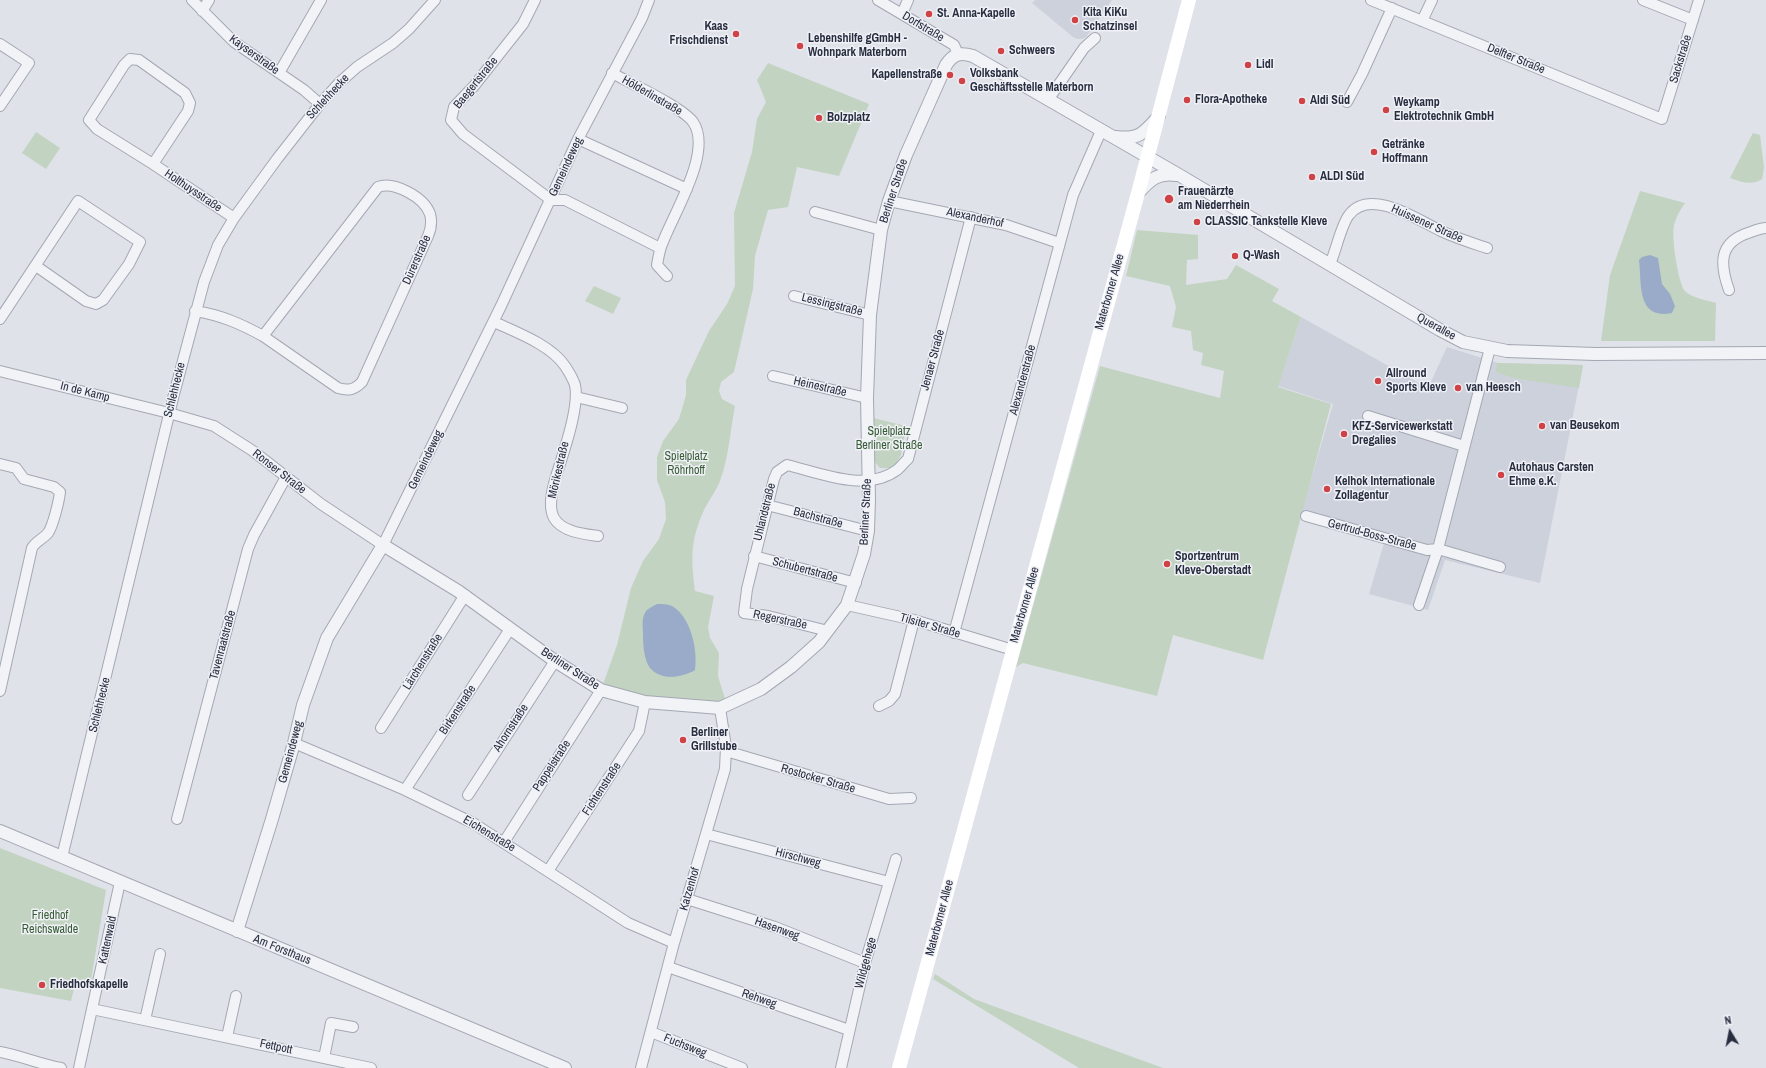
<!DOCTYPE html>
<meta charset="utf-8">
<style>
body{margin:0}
#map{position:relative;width:1766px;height:1068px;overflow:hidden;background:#dfe2e9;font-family:"Archivo Narrow",sans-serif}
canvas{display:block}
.north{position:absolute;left:1710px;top:1012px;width:40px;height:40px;-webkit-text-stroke:3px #eff1f6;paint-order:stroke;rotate:350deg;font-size:11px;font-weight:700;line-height:16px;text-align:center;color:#282e40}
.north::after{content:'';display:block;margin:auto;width:14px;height:18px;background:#282e40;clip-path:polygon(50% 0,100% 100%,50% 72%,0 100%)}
</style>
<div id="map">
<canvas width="1766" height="1068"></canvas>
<div class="north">N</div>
</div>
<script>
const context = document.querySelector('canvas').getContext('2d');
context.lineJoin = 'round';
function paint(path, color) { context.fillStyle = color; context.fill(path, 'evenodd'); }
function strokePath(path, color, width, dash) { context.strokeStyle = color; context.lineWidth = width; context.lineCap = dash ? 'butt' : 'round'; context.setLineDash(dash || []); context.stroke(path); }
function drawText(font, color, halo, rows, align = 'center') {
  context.font = font + ' "Archivo Narrow",sans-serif'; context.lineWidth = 3; context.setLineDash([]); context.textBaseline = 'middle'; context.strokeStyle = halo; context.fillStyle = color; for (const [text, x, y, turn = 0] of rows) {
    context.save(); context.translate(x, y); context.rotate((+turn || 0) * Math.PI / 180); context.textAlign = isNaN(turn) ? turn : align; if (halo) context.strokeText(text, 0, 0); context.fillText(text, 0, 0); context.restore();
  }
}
paint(new Path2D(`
 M 1035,0 L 1112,0 L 1086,37 L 1082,39 L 1077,39 L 1073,37 L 1032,3 Z
 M 1301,317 L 1428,388 L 1447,347 L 1498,363 L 1583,365 L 1540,583 L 1445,560 L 1428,610 L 1369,594 L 1384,543 L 1300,517 L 1333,404 L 1278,386 Z`), '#cdd1db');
paint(new Path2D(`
 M 768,63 L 869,104 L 839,176 L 797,167 L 788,207 L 768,210 L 755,256 L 753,289 L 734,372 L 721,382 L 719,391 L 722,399 L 735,406 C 730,431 729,457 720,481 C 716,491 709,500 704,510 C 690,541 691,558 695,591 L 714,596 L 708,627 L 710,638 L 719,653 L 718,676 L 727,705 L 720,708 L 601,690 L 617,645 L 631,588 L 643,561 L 659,539 L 666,519 L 665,502 L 657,480 L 657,457 L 663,441 L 679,419 L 686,395 L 686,380 L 709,331 L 727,304 L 735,286 L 734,213 L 752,152 L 757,119 L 766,102 L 757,80 Z
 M 36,132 L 60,148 L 46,169 L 22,153 Z
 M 1753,133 L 1760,135 L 1764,168 L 1762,179 C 1752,186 1741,182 1730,178 Z
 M 1640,191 L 1685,203 C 1680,210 1676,217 1674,225 C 1671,237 1678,280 1684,290 C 1690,298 1707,300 1716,303 L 1715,341 L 1601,341 L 1610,275 Z
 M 1137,230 L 1198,235 L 1198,259 L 1187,260 L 1186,285 L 1227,279 L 1236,265 L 1279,289 L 1272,301 L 1301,317 L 1278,387 L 1331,404 L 1263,660 L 1173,635 L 1157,696 L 1023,663 L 1016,667 L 1100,366 L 1220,398 L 1224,371 L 1201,365 L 1203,353 L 1193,350 L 1191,331 L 1172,327 L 1176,307 L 1170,286 L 1126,276 Z
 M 594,286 L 621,298 L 613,314 L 585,301 Z
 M 1497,363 L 1583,365 L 1579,388 L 1513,378 L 1496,372 Z
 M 873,418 L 906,426 L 901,455 L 893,468 L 880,468 L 873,460 Z
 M 0,848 L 106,890 L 90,986 L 75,984 L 71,1001 L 0,988 Z
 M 935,974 L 974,999 L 1163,1068 L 1079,1068 L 933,979 Z`), '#c3d3c1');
paint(new Path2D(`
 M 1650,255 L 1658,258 L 1662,284 L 1670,294 L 1675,306 L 1672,313 C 1636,320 1642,284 1639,260 L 1642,257 Z
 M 657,604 C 662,604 667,604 672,606 C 691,617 698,650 695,670 C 683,677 664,681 652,670 C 644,663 643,644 643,635 C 643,626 641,619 646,611 C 649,608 653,606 657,604 Z`), '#9aabc9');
const minor = new Path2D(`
 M 192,0 L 234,42 L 304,90 L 320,104
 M 535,0 L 523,24 L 474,86 L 454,107 L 451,120 L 463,134 L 551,200 L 565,200 L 660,248
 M 878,0 L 954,45 L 958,54
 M 1371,0 L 1662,119 L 1699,0
 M 1643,0 L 1693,20
 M 202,11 L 209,0
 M 902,14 L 908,0
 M 1422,21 L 1432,0
 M 0,44 L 29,63 L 0,106
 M 279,73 L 321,0
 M 612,73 C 630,83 682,107 693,122 C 714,152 671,217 661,247 C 659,253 658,259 657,265 L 667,276
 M 1048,100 L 1084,48 L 1095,38
 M 1347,102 L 1362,74 L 1392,8
 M 578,139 L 687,189
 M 153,164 L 97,129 L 89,120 L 124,65 L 130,59 L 139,60 L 185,93 L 190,103 L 188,111 L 153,164 L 234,218
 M 889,201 L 1006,225 L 1059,243
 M 815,212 L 881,230
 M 1330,264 C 1336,251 1341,225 1349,215 C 1370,187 1418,220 1441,231 C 1456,238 1472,243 1487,248
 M 1729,290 C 1720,265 1718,243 1748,233 C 1754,231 1760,228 1766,228
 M 794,296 L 870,315
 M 195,311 C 221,315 241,324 263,336 L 378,187 C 394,181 424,197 430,214 C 432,221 431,229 428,236 L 362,382 C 354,390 349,391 338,388 L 263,336
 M 0,319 L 78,201 L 140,242 L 129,264 L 103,300 L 96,304 L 86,301 L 36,266
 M 494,322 C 516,332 551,345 565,366 C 569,372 573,379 575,385 C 580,408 562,456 555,480 C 552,491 548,507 554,518 C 562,532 584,534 598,536
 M 0,371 L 169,413 L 214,426 L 253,451 L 321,504 L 383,545 L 501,306 L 578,139 L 642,18 L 649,0
 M 773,376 L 867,398
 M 576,397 L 622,408
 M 1368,416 L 1464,446
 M 0,464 L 16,468 L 24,479 L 54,487 L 60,492 C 59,501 53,526 48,533 C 43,539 36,541 32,548 L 0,691
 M 767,505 L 868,531
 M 1306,516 L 1427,550 L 1438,549 L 1500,567
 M 754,556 L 856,583
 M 847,605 L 914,620 L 1013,650
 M 1419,605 L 1438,549 L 1490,348
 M 828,631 L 768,616 L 744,613 L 747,589 L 774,479 L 777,472 L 787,465 C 820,473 866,493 897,470 C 901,467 904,462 908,459 L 971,217
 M 954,633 L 1073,195 L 1101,131
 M 879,706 L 889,701 L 895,694 L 914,620
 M 381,728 L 465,595
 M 294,743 L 405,790 L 473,823 L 628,923 L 674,943
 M 726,751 L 889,799 L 911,798
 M 405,790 L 510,629
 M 468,795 L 555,661
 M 177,819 L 248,549 L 254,535 L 286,477
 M 706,834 L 889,882
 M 504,842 L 601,690
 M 62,857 L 173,398 L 204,282 L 218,245 L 234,218 L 277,159 L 320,104 L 339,83 L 357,67 L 393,43 L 409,29 L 435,0
 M 548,871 L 639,731 L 645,702
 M 687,899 L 775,927 L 865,963
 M 668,967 L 849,1030
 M 92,1009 L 371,1068
 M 145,1020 L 160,954
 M 651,1032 L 742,1068
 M 227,1037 L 236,996
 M 0,1052 C 21,1056 40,1064 61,1068
 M 324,1058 L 331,1023 L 353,1027
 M 79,1068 L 120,882
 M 641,1068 L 674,943 L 725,769 L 726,747 L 720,708
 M 841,1068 L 865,963 L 896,859`);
const tertiary = new Path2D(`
 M 1116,137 C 1139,140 1144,133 1159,116
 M 1138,193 C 1150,180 1158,172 1176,175
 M 0,831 L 565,1068
 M 237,931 L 272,819 L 294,743 L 303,705 L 327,638 L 383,545 L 458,591 L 555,661 L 601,690 L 645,702 L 720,708 L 761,689 L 791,667 L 819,642 L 847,605 L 864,554 L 868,531 L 869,499 L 867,398 L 870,315 L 881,230 L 889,201 L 906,155 L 946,65 C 953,54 960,52 973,56 L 1179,175 L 1440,330 L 1463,342 L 1507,351 L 1595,354 L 1766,353`);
strokePath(minor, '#a4a8b3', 12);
strokePath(tertiary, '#a4a8b3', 14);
strokePath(minor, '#f2f3f7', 10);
strokePath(tertiary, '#f2f3f7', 12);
strokePath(new Path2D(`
 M 899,1068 L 1138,193 L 1189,0`), '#fff', 14);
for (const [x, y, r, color] of [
 [929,14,4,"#cf4346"],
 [1075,20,4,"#cf4346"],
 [736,34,4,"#cf4346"],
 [800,46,4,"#cf4346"],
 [1001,51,4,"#cf4346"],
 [1248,65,4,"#cf4346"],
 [950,75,4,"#cf4346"],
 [962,81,4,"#cf4346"],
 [1187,100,4,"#cf4346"],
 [1302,101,4,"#cf4346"],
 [1386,110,4,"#cf4346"],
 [819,118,4,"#cf4346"],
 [1374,152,4,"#cf4346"],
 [1312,177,4,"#cf4346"],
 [1169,199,5,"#cf4346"],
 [1197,222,4,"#cf4346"],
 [1235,256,4,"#cf4346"],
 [1378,381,4,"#cf4346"],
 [1458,388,4,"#cf4346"],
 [1542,426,4,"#cf4346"],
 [1344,434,4,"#cf4346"],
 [1501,475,4,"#cf4346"],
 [1327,489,4,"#cf4346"],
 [1167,564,4,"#cf4346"],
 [683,740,4,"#cf4346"],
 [42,985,4,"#cf4346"]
]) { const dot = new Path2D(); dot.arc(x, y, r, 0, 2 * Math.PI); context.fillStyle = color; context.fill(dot); strokePath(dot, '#eff1f6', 1.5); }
drawText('bold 12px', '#282e40', '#eff1f6', [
 ["Kita KiKu",1083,13],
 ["Schatzinsel",1083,27],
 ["St. Anna-Kapelle",937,14],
 ["Kaas",728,27,"right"],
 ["Frischdienst",728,41,"right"],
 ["Lebenshilfe gGmbH -",808,39],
 ["Wohnpark Materborn",808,53],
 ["Schweers",1009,51],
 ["Lidl",1256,65],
 ["Volksbank",970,74],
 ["Geschäftsstelle Materborn",970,88],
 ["Kapellenstraße",942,75,"right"],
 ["Flora-Apotheke",1195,100],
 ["Aldi Süd",1310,101],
 ["Weykamp",1394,103],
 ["Elektrotechnik GmbH",1394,117],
 ["Bolzplatz",827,118],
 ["Getränke",1382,145],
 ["Hoffmann",1382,159],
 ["ALDI Süd",1320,177],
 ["Frauenärzte",1178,192],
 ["am Niederrhein",1178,206],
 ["CLASSIC Tankstelle Kleve",1205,222],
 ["Q-Wash",1243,256],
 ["Allround",1386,374],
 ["Sports Kleve",1386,388],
 ["van Heesch",1466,388],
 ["van Beusekom",1550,426],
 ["KFZ-Servicewerkstatt",1352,427],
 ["Dregalies",1352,441],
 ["Autohaus Carsten",1509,468],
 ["Ehme e.K.",1509,482],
 ["Kelhok Internationale",1335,482],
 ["Zollagentur",1335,496],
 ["Sportzentrum",1175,557],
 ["Kleve-Oberstadt",1175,571],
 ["Berliner",691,733],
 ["Grillstube",691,747],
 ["Friedhofskapelle",50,985]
], 'left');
drawText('12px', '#282e40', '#eff1f6', [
 ["Dorfstraße",923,27,31],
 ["Kayserstraße",254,55,36],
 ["Delfter Straße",1516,59,22],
 ["Sackstraße",1681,59,-73],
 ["Baegertstraße",476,83,-51],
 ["Hölderlinstraße",652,96,30],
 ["Schlehhecke",328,97,-47],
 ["Gemeindeweg",566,167,-65],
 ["Holthuysstraße",193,191,34],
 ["Berliner Straße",894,191,-72],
 ["Alexanderhof",975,218,12],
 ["Huissener Straße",1427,224,24],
 ["Dürerstraße",417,260,-66],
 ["Materborner Allee",1110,292,-74],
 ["Lessingstraße",832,305,14],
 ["Querallee",1436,327,29],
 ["Jenaer Straße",933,360,-75],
 ["Alexanderstraße",1023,380,-75],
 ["Heinestraße",820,387,13],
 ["Schlehhecke",175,390,-76],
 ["In de Kamp",85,392,14],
 ["Gemeindeweg",426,460,-64],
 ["Mörikestraße",559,470,-77],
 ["Ronser Straße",279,472,38],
 ["Uhlandstraße",765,512,-76],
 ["Berliner Straße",866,512,-87],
 ["Bachstraße",818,518,15],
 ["Gertrud-Boss-Straße",1372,535,15],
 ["Schubertstraße",805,570,15],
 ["Materborner Allee",1025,605,-74],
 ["Regerstraße",780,620,12],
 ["Tilsiter Straße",930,626,16],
 ["Tavenraatstraße",223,645,-75],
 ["Lärchenstraße",423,662,-58],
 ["Berliner Straße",570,669,33],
 ["Schlehhecke",100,705,-76],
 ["Birkenstraße",458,710,-57],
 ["Ahornstraße",511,728,-57],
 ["Gemeindeweg",291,752,-75],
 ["Pappelstraße",552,766,-57],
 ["Rostocker Straße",818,779,16],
 ["Fichtenstraße",602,789,-57],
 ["Eichenstraße",489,834,31],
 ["Hirschweg",798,858,15],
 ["Katzenhof",690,889,-74],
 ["Materborner Allee",940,918,-75],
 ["Hasenweg",777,929,20],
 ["Kattenwald",108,940,-78],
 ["Am Forsthaus",282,950,22],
 ["Wildgehege",866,963,-75],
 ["Rehweg",759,999,19],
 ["Fuchsweg",685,1046,22],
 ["Fettpott",276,1047,12]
]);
drawText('12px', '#385c35', '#eff1f6', [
 ["Spielplatz",889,432],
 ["Berliner Straße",889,446],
 ["Spielplatz",686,457],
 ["Röhrhoff",686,471],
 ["Friedhof",50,916],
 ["Reichswalde",50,930]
]);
</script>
